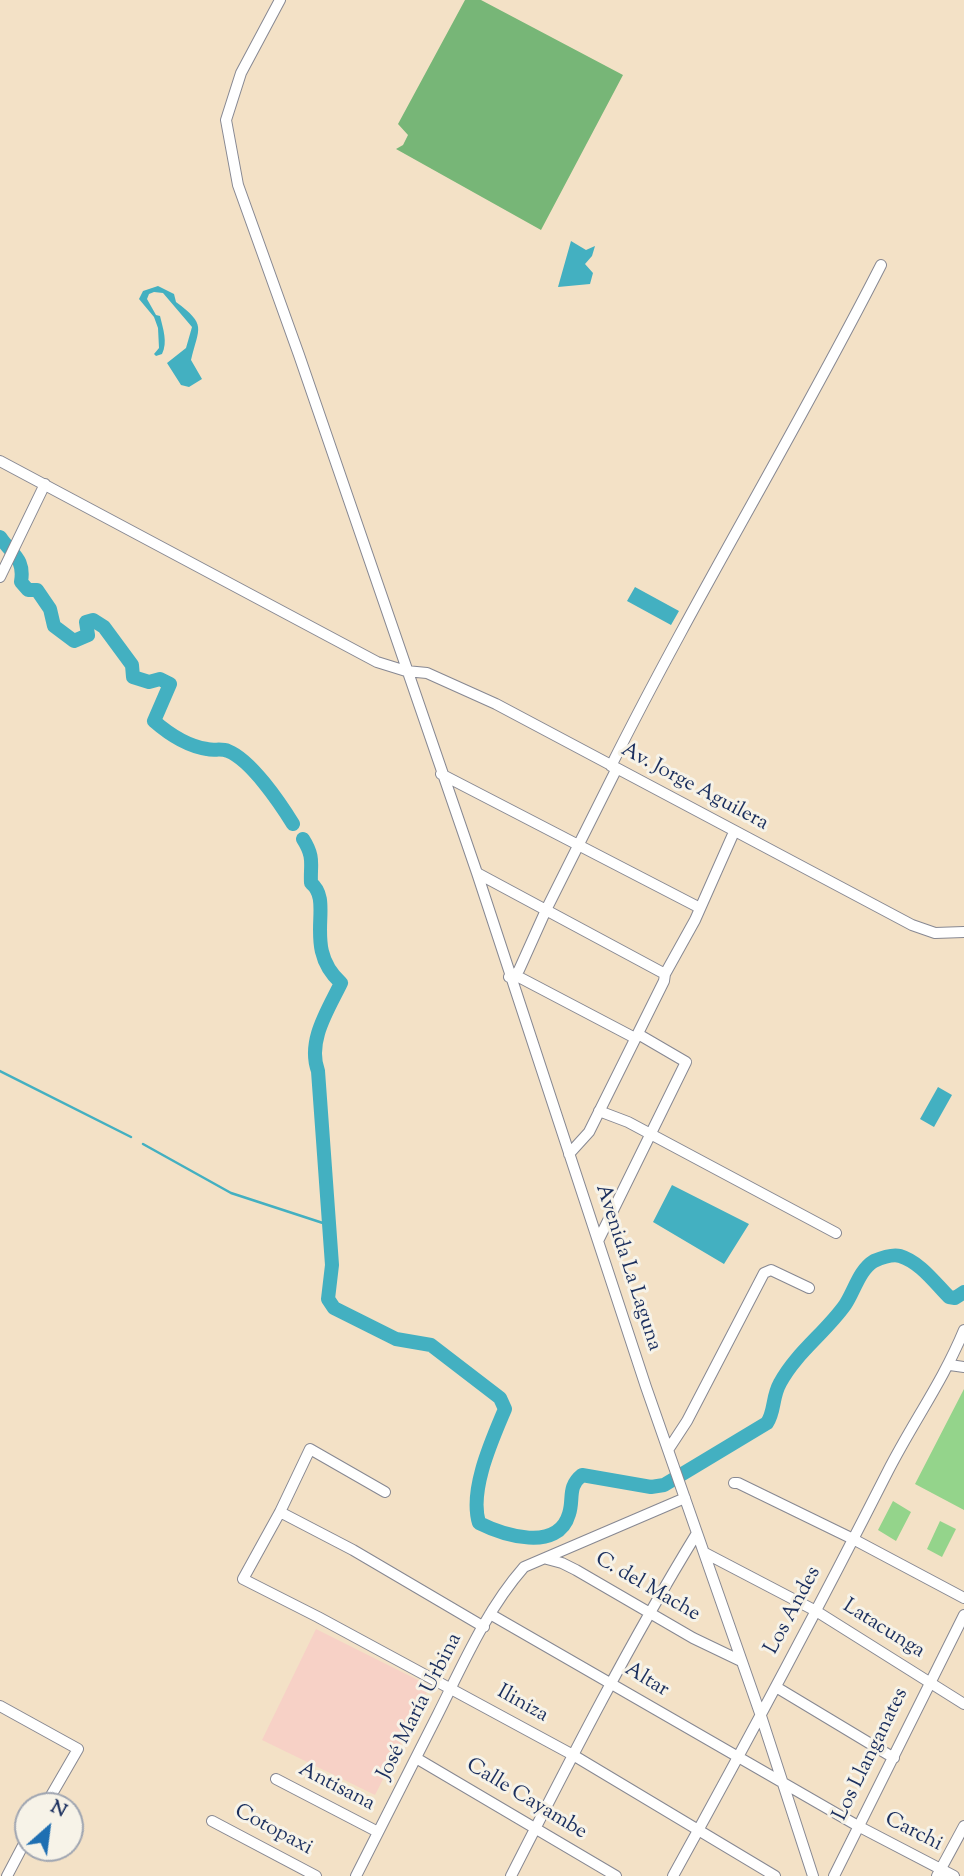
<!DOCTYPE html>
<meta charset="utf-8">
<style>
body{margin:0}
#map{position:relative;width:964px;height:1876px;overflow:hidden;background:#f3e1c6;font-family:"Sorts Mill Goudy",serif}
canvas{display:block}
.north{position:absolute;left:14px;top:1792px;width:70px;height:70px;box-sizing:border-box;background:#f7f3e8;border:2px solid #9fa5b1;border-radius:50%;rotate:28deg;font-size:19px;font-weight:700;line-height:28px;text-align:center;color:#1b2f5e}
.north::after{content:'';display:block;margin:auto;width:24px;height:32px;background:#1f6fb2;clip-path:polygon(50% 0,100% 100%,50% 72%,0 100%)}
</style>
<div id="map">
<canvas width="964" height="1876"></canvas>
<div class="north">N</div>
</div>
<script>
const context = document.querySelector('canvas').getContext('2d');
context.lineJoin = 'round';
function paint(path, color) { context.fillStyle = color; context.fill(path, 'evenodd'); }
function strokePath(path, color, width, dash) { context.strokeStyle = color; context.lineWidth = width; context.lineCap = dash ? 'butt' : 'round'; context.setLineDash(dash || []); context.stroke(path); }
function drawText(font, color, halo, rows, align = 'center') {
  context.font = font + ' "Sorts Mill Goudy",serif'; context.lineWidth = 6; context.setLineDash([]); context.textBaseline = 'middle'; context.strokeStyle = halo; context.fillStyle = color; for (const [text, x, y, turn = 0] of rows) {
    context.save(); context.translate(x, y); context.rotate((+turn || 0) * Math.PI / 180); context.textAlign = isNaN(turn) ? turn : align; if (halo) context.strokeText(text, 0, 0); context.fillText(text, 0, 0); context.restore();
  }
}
paint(new Path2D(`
 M 316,1629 L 430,1686 L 375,1795 L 262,1740 Z`), '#f7d1c6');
paint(new Path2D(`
 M 964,1389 L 964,1510 L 915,1484 Z
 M 893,1501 L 911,1512 L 896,1541 L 878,1530 Z
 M 940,1521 L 956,1529 L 942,1557 L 927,1549 Z`), '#94d48b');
paint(new Path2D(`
 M 465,0 L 481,0 L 623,75 L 541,230 L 396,149 L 403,145 L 408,135 L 398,124 Z`), '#77b677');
paint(new Path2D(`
 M 571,241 L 586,250 L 595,246 L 592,256 L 585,264 L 593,273 L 590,284 L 558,287 Z
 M 158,286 L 174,294 L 176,302 C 207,325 199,327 191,360 L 202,379 L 189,387 L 181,385 L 167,363 L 186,348 L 192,327 L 163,293 L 154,292 L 149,294 L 147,299 L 156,315 L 160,316 C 163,329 168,342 162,354 L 156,356 L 154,354 L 159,348 L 158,328 L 154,317 L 139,299 L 143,291 Z
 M 635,587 L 679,611 L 671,625 L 627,601 Z
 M 938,1087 L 952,1095 L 934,1127 L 920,1119 Z
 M 672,1185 L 749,1224 L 724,1264 L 653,1222 Z`), '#43b0c1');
strokePath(new Path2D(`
 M 0,1071 L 131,1137
 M 143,1144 L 231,1193 L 329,1225`), '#43b0c1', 2.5);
strokePath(new Path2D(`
 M 0,537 C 12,555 25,558 21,582 L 28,590 L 37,590 L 50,609 L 54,626 L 74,641 L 88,635 L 86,622 L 93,620 L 104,627 L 132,665 L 133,677 L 149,682 L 160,679 L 170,684 L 154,721 C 170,735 187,746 207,749 C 214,751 221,748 228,751 C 251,760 280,803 293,824
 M 303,839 C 315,858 310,864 311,883 C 335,902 301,947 341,983 C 328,1010 307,1041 318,1071 L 332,1265 L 328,1299 L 334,1308 L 396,1339 L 431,1345 L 500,1398 L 505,1409 C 492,1440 469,1490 479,1523 C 503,1535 558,1553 569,1514 C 574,1499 567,1487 582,1475 L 651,1487 L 664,1485 L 767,1423 C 775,1411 772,1397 780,1383 C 796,1353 825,1333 845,1305 C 854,1292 859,1270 874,1261 C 881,1258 893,1254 900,1256 C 920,1262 935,1283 949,1297 L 955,1298 L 964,1292`), '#43b0c1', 14);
const minor = new Path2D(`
 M 280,0 L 241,73 L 226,120 L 238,185 L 299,355 L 477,873 L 646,1387 L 761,1716 L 813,1876
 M 0,461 L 377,662 L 406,671 L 427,673 L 496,704 L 912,925 L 935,933 L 964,932
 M 0,577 L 45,484
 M 611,766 C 696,596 795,434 881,265
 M 441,774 L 700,908
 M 477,873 L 665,974
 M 515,975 L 635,1038
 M 509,977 L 515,975 L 519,970 L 546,910 L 616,770
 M 599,1111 L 628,1122 L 836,1233
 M 569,1154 L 589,1132 L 664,981 L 665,974 L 695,920 L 734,832
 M 598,1241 L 686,1062 L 638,1034
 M 950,1365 L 964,1367
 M 668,1450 L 687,1421 L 764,1273 L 771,1270 L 809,1288
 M 734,1483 L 738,1483 L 853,1539 L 964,1598
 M 385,1492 L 310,1449 L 280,1512 L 243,1579 L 318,1617 L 573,1755 L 775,1876
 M 280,1512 L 353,1550 L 484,1627
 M 705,1553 L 816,1611 L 964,1704
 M 547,1559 L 562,1563 L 576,1570 L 693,1638 L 741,1661
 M 490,1614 L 858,1826 L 954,1876
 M 776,1687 L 894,1758
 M 0,1706 L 78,1749 L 45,1806
 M 416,1758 L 616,1876
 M 276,1779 L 378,1832
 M 212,1821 L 316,1876
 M 7,1876 L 28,1836
 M 356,1876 C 383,1822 411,1768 438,1714 C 463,1664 487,1609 524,1567 L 685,1498
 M 511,1876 C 570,1760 629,1644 697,1533
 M 673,1876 C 747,1742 819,1607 888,1471 C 913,1422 943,1381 964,1330
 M 834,1876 L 964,1615
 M 937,1876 L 964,1826`);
strokePath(minor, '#878892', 12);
strokePath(minor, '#fff', 10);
drawText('21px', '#1b2f5e', '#f7f3e8', [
 ["Av. Jorge Aguilera",694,788,28],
 ["Avenida La Laguna",627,1268,72],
 ["C. del Mache",647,1588,30],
 ["Los Andes",794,1611,-62],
 ["Latacunga",883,1630,32],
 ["Altar",646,1681,31],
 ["Iliniza",522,1705,29],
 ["José María Urbina",421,1707,-63],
 ["Los Llanganates",872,1755,-64],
 ["Antisana",336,1788,27],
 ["Calle Cayambe",526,1800,31],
 ["Cotopaxi",273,1831,28],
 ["Carchi",913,1833,27]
]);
</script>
